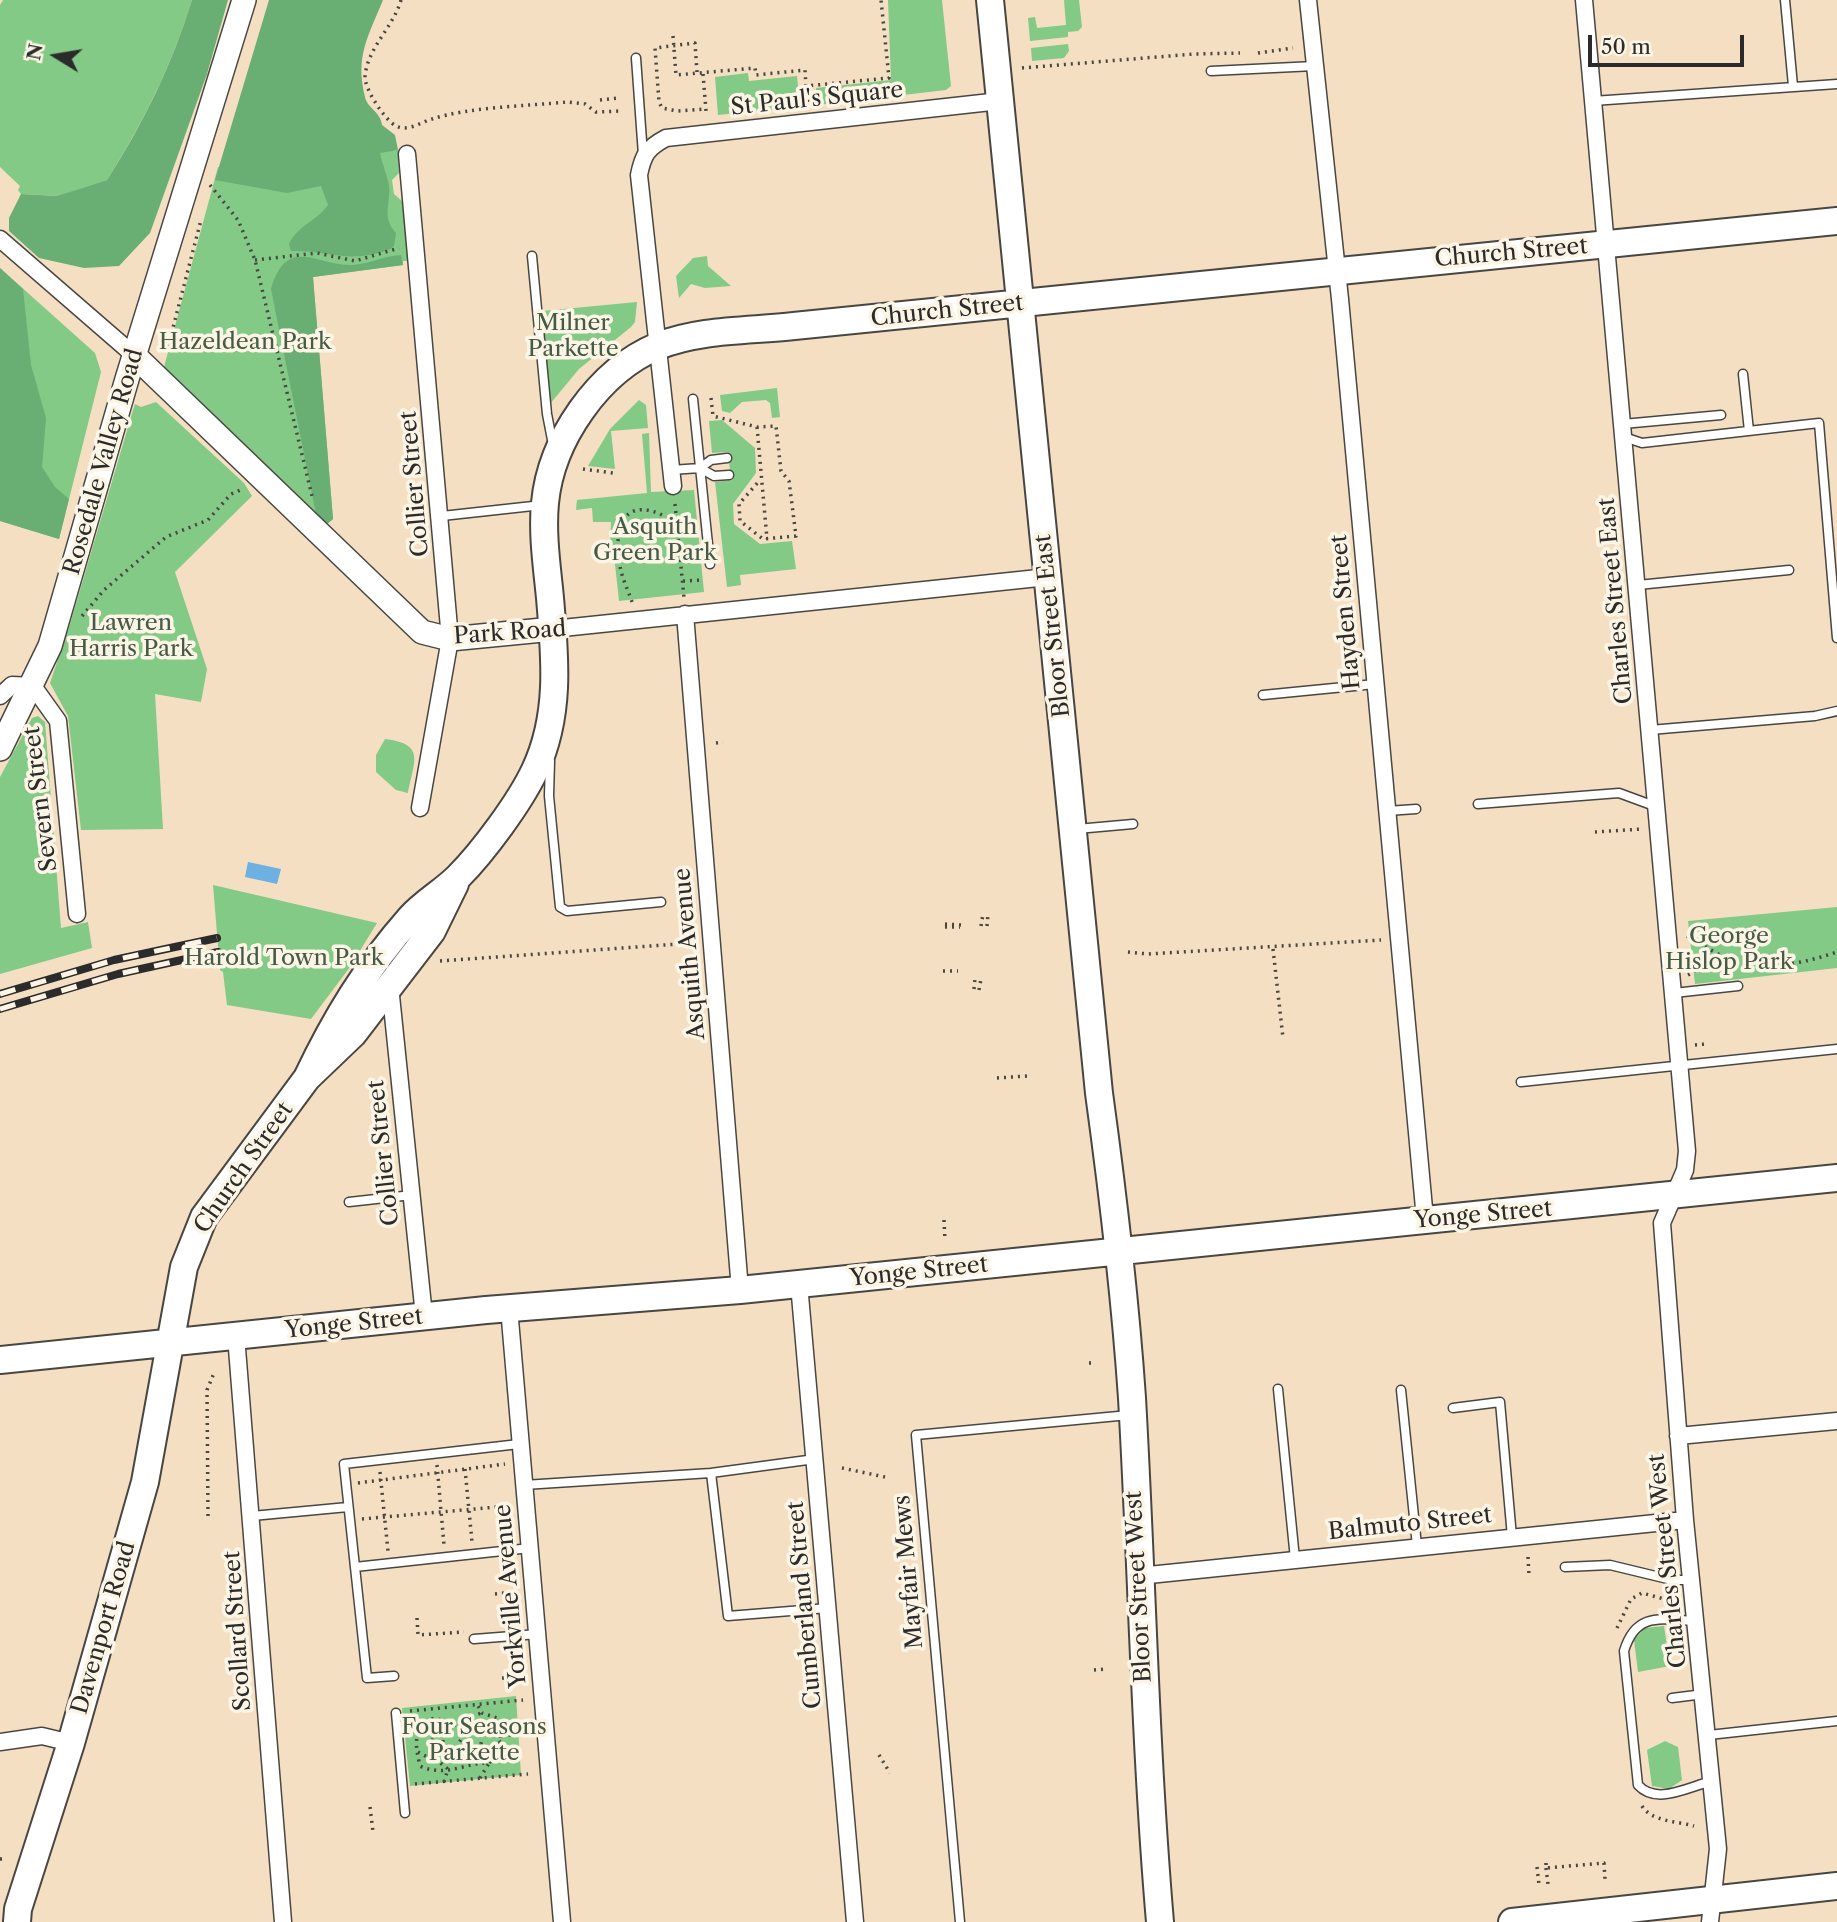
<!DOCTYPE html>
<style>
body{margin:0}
#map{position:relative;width:1837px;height:1922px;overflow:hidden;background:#f4dfc2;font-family:"Libre Caslon Text",serif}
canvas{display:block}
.north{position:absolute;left:21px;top:21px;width:70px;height:70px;-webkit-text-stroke:5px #fcf5e5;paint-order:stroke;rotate:281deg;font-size:19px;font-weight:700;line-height:28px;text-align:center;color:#2b2b2b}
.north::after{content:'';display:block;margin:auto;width:24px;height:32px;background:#2b2b2b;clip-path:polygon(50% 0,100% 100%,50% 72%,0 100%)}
.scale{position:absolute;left:1588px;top:35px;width:156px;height:32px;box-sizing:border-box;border:4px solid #2b2b2b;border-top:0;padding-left:9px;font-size:21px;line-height:24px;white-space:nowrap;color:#2b2b2b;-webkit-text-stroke:5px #fcf5e5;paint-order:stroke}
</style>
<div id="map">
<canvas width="1837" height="1922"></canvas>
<div class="north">N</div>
<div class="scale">50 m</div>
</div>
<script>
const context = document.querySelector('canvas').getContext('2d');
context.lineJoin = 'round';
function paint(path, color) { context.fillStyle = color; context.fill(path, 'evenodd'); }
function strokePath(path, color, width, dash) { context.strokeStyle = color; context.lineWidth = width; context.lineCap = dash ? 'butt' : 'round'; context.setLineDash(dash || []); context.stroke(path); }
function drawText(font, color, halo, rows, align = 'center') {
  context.font = font + ' "Libre Caslon Text",serif'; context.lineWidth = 7; context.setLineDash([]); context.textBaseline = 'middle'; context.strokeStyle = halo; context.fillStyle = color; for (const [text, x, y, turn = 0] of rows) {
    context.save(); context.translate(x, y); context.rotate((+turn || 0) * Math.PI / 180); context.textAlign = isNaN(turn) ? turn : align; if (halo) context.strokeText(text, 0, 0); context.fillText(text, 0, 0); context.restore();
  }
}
paint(new Path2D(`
 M 3,0 L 192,0 C 172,65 143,123 107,180 L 58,196 L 21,194 L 18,190 L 20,186 L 0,167 L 0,5 Z
 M 888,0 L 942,0 L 951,86 L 946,90 L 817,105 L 816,88 L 891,80 Z
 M 1064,0 L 1079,0 L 1082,27 L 1078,31 L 1068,32 L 1068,37 L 1030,41 L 1028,18 L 1035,17 L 1037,28 L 1066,25 Z
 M 1068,44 L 1069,51 L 1064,58 L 1032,61 L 1031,48 Z
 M 748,73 L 749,81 L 797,76 L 800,107 L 718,115 L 715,77 Z
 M 398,150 L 399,173 L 392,180 L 394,194 L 403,202 L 408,261 L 403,261 L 403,265 L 313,277 L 333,519 L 326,525 L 164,367 L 218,167 L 246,167 Z
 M 707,256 L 708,266 L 731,286 L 705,288 L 691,284 L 679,298 L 676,276 L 693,258 Z
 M 0,268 L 95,353 L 101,372 L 59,539 L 0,521 Z
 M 637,302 L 635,322 L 631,327 L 579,369 L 550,404 L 542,311 Z
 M 777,388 L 780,417 L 772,418 L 770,403 L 766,400 L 742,402 L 730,413 L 722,411 L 720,395 Z
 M 639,400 L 646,405 L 648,428 L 611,431 L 615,469 L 588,466 L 610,429 Z
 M 156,402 L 244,483 L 252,496 L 175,572 L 207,669 L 201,702 L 155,694 L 163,829 L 81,830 L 68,716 L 50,683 L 70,624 L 133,410 L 135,404 L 141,407 Z
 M 722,420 L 755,448 L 756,473 L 733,504 L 734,524 L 760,544 L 792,541 L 796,569 L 740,575 L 741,585 L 727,587 L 715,482 L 731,480 L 728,452 L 712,453 L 709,421 Z
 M 649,433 L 651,492 L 694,490 L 704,592 L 619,601 L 614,555 L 610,555 L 611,522 L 593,522 L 592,508 L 576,510 L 577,500 L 647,493 L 642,434 Z
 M 38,716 L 45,722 L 61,928 L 88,922 L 92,948 L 0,974 L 0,777 L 32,718 Z
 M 385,739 C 426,744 414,761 408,793 L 396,790 L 376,772 L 376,755 Z
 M 213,885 L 377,923 L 350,967 L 311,1019 L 227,1005 L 223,972 L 220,970 Z
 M 1837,907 L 1837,968 L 1695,984 L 1688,921 Z
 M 1664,1626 L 1670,1666 L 1638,1672 L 1634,1640 L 1645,1628 Z
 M 516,1696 L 521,1775 L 410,1786 L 402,1708 Z
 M 1665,1741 L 1678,1747 L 1682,1780 L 1669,1789 L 1652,1786 L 1647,1750 Z`), '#82ca86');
paint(new Path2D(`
 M 192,0 L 228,0 L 207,74 L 150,233 L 119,266 L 84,268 L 39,258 L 9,231 L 9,218 L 21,194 L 57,196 L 107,180 C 143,124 172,65 192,0 Z
 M 269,0 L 383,0 C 368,37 355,56 365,97 C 367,108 381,112 382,125 L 395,135 L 398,150 L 380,153 C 382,164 387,175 389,185 C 391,204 381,217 396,233 L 394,246 L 390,249 C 349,265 331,250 291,251 L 289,244 C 298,225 316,222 328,205 L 321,186 L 287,193 L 215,180 Z
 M 401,255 L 403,265 L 313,277 L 333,519 L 326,525 L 316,514 L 271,289 C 287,234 317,266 352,265 C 369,264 384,256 401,255 Z
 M 0,268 L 23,289 L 31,365 L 46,418 L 42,467 L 55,487 L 69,499 L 59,539 L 0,521 Z`), '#69ae73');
paint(new Path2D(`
 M 248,862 L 281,869 L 277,884 L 245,877 Z`), '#6db0e2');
const lane = new Path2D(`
 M 1785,0 L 1793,86
 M 636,58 L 643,155
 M 1211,71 L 1315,66
 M 1593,101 L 1837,84
 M 532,256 L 547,414 L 553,445
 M 1743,374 L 1749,431
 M 693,399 L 710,564
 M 1623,424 L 1721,415
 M 1624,437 L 1642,443 L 1819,423 L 1837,638
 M 700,468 L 714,476 L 729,475
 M 671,470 L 700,468 L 711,460 L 727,458
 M 442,516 L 542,505
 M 1638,585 L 1789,570
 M 1263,695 L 1375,684
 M 1650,730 L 1815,716 L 1837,711
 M 550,761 L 549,796 L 560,907 L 567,911 L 661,902
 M 1478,804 L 1619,793 L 1657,807
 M 1387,811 L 1416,809
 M 1077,829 L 1133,824
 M 1674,993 L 1738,986
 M 1521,1082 L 1837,1049
 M 349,1202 L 412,1195
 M 1278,1389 L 1295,1559
 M 1401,1390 L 1417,1546
 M 1453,1408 L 1500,1402 L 1512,1537
 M 519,1444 L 344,1464 L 355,1567 L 530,1548
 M 711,1473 L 815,1459
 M 524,1485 L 711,1473 L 728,1616 L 828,1608
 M 252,1516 L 348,1507
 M 355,1567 L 367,1678 L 394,1676
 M 1565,1567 L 1610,1565 L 1672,1580 L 1693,1580
 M 1695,1621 C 1660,1619 1636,1612 1624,1651 L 1638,1785 C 1657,1806 1689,1786 1713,1781
 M 474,1639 L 538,1634
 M 1672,1698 L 1704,1694
 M 396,1713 L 405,1813
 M 1709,1735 L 1837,1721
 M 960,1922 L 916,1435 L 1129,1415`);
const street = new Path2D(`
 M 1308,0 L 1340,299 L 1425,1219
 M 1584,0 L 1687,1151 L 1685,1170 L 1662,1223 L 1685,1520 L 1718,1849 L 1710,1922
 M 407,154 L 450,639 L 420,808
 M 0,239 L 135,356
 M 673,486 L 639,175 C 643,155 647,148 666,138 L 1000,101
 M 685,614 L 740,1290
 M 553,629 L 1048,577
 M 0,696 L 12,685 L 33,686 L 58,721 L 77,914
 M 390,986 L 424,1316
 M 799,1284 L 855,1922
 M 509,1308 L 562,1922
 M 236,1336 L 283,1922
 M 1678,1436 L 1837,1421
 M 1139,1576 L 1685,1520
 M 0,1742 L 42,1736 L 71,1743`);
const secondary = new Path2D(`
 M 135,356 L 422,632 L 450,639 L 553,629
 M 0,749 L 50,646 L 127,379 L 244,0`);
const primary = new Path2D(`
 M 990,0 L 1099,1093 C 1113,1195 1125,1296 1132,1398 C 1142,1573 1145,1748 1160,1922
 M 307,1078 C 335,1019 366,968 410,918 C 424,902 443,892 458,877 C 483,852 520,802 535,770 C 561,715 555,656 550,598 C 547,567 542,534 545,503 C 551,440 598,371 658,346 C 699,329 751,331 794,326 L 1837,221
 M 0,1360 L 486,1310 L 740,1290 L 1837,1178
 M 17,1922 L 18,1909 L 71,1743 L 145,1482 L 184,1267 L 204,1217 L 307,1078 L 353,1034 L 432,931 L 455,884
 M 1512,1922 L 1837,1886`);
strokePath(lane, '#494642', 11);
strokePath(street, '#494642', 19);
strokePath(secondary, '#494642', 26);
strokePath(primary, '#494642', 30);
strokePath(new Path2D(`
 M 401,0 C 393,28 367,48 365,77 C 365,90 385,120 396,126 C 409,132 421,122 432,119 C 469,107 527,106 567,102 L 585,104 L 596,112 L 621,111
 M 673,36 L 676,75 L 755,68 L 756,75 L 805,70 L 806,86 L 889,78 L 881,0
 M 1258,53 L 1293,48
 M 1022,68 L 1194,54 L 1240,53
 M 697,72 L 695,43 L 655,48 L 659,102 L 662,108 L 677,111 L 705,109
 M 703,74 L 706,111
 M 806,86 L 808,104
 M 600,100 L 619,98
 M 210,185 L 238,220 L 255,260 L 312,496
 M 255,260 L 317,253 L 355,261 L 399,248
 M 168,347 L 201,220
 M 711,398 L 713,416 L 757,427 L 776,426 L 781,471 L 789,481 L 796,536 L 763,539 L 740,521 L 739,504 L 760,480
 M 757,427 L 767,539
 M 583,469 L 613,473 L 613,476
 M 675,504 L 684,598
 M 683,581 L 704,580
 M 632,602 C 628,590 622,578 620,566 C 611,515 632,493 678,524
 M 82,616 L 104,590 L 166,537 L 208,520 L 231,494 L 243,489
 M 716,743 L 723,742
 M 1595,832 L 1642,829
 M 945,924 L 961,925
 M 981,926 L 983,914
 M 987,926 L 988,914
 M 945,927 L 960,927
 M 1687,936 C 1705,946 1724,960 1745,964 C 1773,970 1811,961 1837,952
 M 1273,949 L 1283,1038
 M 1128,952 L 1148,954 L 1381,940
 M 440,961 L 693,943
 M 943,971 L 958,971
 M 1688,975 L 1723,957
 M 974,989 L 975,978
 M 979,990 L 981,979
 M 1695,1045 L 1706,1044
 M 997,1078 L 1027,1076
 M 944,1220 L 945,1241
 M 1089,1363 L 1093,1363
 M 437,1465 L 444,1545
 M 842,1468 L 885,1477
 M 465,1469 L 472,1542
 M 380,1472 L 388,1551
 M 358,1483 L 505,1464
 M 208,1516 L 207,1390 L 214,1373
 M 362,1519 L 508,1506
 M 1528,1557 L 1529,1575
 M 495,1594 L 514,1592
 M 417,1618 L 418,1635 L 464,1632
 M 1617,1628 L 1631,1599 L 1642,1593 L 1675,1602
 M 1094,1670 L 1106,1669
 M 502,1678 L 504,1678
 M 410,1711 L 523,1700
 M 466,1719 L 486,1724 L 500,1742
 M 454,1723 L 434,1718 C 412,1729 415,1744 420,1766 C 446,1778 466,1762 489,1763 C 502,1749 504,1735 497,1718 L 482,1713 L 477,1704
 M 474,1723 L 482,1739 L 477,1762
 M 442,1733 L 444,1751 L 459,1757 L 481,1750
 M 502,1733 L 510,1735 L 525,1733
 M 418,1752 L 429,1758 L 433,1757
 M 455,1755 C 458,1742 462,1734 476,1731
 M 879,1755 L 890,1773
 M 480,1778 L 489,1763
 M 444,1782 L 448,1769 L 433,1757 L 433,1739 L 438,1733 L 448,1732 L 461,1719 L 482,1713
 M 415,1784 L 528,1774
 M 1642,1806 C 1652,1822 1677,1821 1694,1826
 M 370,1807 L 373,1832
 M 0,1859 L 4,1859
 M 1546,1863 L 1546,1868 L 1604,1863 L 1605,1879
 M 1537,1867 L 1539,1885
 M 1546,1868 L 1548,1884`), '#494642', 3.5, [2, 5]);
strokePath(lane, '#fff', 8);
strokePath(street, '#fff', 16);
strokePath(secondary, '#fff', 23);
strokePath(primary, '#fff', 26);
const rail = new Path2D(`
 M 0,994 L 114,960 L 217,938
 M 0,1009 L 118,974 L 218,952`);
strokePath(rail, '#2b2b2b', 8);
strokePath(rail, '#fcf5e5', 5, [16]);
drawText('23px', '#2b2b2b', '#fcf5e5', [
 ["St Paul's Square",817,99,-6],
 ["Church Street",1511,253,-5],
 ["Church Street",947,311,-6],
 ["Rosedale Valley Road",104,462,-74],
 ["Collier Street",415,484,-95],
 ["Charles Street East",1616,601,-95],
 ["Hayden Street",1346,612,-95],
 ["Bloor Street East",1053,626,-96],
 ["Park Road",510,633,-4],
 ["Severn Street",41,799,-97],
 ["Asquith Avenue",690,954,-95],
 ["Collier Street",384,1153,-96],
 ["Church Street",244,1168,-55],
 ["Yonge Street",1483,1215,-5],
 ["Yonge Street",919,1272,-6],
 ["Yonge Street",354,1324,-6],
 ["Balmuto Street",1410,1524,-6],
 ["Charles Street West",1668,1561,-96],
 ["Mayfair Mews",909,1572,-95],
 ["Bloor Street West",1139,1587,-93],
 ["Yorkville Avenue",511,1596,-95],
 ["Cumberland Street",805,1605,-95],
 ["Davenport Road",104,1628,-74],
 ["Scollard Street",238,1631,-94]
]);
drawText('23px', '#455b46', '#fcf5e5', [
 ["Milner",573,323],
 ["Parkette",573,349],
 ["Hazeldean Park",245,342],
 ["Asquith",655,527],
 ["Green Park",655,553],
 ["Lawren",131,623],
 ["Harris Park",131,649],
 ["George",1729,936],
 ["Hislop Park",1729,962],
 ["Harold Town Park",284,958],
 ["Four Seasons",474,1727],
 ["Parkette",474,1753]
]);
</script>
